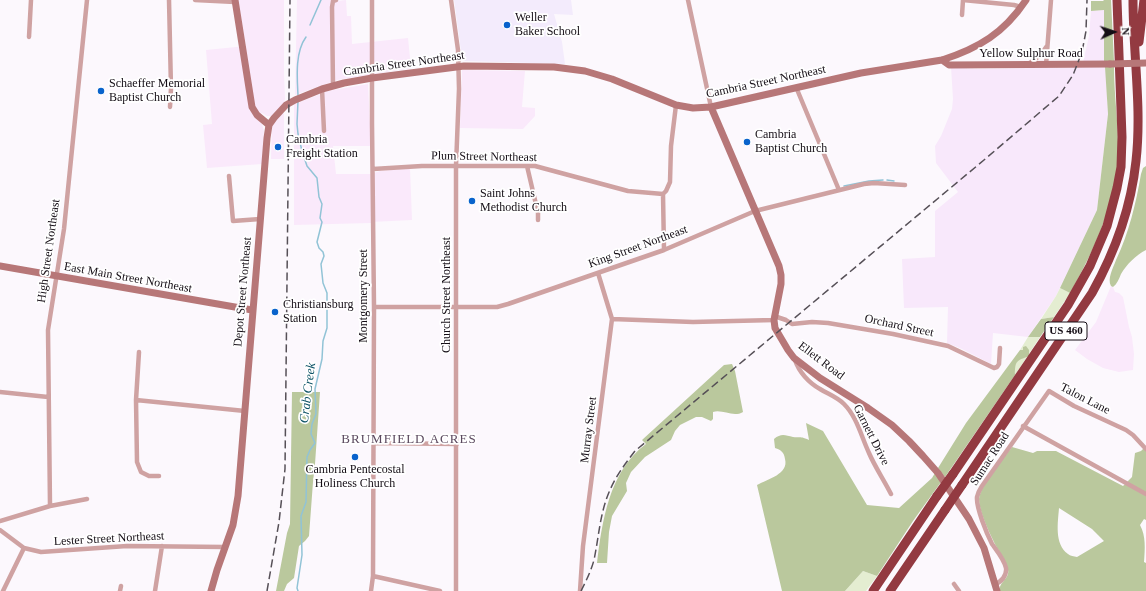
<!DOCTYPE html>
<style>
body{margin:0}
#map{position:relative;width:1146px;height:591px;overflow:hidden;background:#fcf8fd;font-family:"Times New Roman",serif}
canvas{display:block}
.north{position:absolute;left:1094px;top:12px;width:40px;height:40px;-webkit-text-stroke:3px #fff;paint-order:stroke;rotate:87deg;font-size:11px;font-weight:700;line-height:16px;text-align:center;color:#140d15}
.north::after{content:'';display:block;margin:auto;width:14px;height:18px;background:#140d15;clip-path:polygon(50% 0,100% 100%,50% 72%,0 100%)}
</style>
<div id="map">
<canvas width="1146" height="591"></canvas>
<div class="north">N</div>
</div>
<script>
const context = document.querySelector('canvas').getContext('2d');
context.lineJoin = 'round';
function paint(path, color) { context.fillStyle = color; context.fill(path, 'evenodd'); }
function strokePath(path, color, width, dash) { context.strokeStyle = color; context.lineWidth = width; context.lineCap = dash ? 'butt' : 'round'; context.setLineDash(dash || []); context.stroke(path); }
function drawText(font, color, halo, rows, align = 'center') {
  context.font = font + ' "Times New Roman",serif'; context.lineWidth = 3.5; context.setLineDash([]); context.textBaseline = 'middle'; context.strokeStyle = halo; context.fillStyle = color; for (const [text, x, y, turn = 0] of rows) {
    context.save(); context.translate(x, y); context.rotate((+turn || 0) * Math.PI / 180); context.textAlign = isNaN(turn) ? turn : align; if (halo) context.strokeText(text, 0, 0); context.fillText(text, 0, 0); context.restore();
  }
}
paint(new Path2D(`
 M 238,0 L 284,0 L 284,74 L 285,99 L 284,103 L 279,108 L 284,114 L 284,159 L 271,159 L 272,116 L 267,116 L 262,113 L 256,118 L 262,124 L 264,131 L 262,164 L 207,168 L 203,125 L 212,124 L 206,50 L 246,46 Z
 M 297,0 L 336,0 L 337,1 L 346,0 L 347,16 L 351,16 L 352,44 L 408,38 L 411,68 L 337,80 L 295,95 Z
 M 462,70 L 525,71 L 522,107 L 535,108 L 535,116 L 523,129 L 460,128 Z
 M 368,84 L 371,146 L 333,146 L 336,174 L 371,174 L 380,171 L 410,168 L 412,220 L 371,222 L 371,223 L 294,225 L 294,105 L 295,104 L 328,91 Z
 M 1111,286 L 1113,287 L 1115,292 L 1119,293 L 1123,297 L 1129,327 L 1132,337 L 1134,354 L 1133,370 L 1119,372 L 1103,368 L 1087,359 L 1075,350 L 1096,322 Z`), '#fae9fb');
paint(new Path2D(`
 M 1104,10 L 1104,58 L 1106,72 L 1108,114 L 1097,210 L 1056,296 L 1028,337 L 993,333 L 991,364 L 962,349 L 947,343 L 948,307 L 904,308 L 902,259 L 935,257 L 935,211 L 958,192 L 936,163 L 935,146 L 941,136 L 952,109 L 953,99 L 951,67 L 979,69 L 1082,67 L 1089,36 L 1091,11 Z`), '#f8e8fb');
paint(new Path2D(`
 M 454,0 L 571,0 L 573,15 L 554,14 L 562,42 L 565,64 L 464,61 L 462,58 Z`), '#f3ebfc');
paint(new Path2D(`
 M 1060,288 L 1070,293 L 1054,317 L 1041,319 L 1056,296 Z
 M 1028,337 L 1040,337 L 1015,375 L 1015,365 L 1023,350 L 1020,350 Z
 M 863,571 L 877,576 L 866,591 L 845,591 Z`), '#e4edd1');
paint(new Path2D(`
 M 1104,0 L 1111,0 L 1114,61 L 1104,61 L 1104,10 L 1091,11 L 1091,1 L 1103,1 Z
 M 1105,67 L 1114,67 C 1114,97 1119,126 1118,156 C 1116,203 1093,253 1070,293 L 1060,288 L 1097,210 L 1108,114 Z
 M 1146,166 L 1146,250 C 1136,255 1127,264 1121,274 C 1119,279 1117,284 1113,287 L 1111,286 C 1107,279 1113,268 1116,260 C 1129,233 1136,203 1141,174 L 1143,168 Z
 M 1054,317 L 1040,337 L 1028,337 L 1041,319 Z
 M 1026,346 L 1029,350 L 1029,356 C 1016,361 1015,361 1015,375 L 945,477 L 938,468 L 966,423 L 1020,350 L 1023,350 L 1023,347 Z
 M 732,364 L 735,371 L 743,412 C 733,418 723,409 713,412 L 713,419 L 711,421 L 702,417 L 696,417 L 680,425 L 675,431 L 671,440 L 645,457 L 631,472 L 626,483 L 627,491 L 612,516 L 609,532 L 607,563 L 597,563 C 602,522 609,471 646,444 L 642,440 L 724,365 Z
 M 292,392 L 320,392 L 315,464 L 313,482 L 309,536 L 305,541 L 299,546 L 294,578 L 287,584 L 284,591 L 276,591 L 287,533 L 290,524 Z
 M 806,423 L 823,431 L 867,505 L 899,508 L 932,478 L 935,473 L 941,482 L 913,521 L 877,576 L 863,571 L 845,591 L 782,591 L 757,485 C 768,479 789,474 785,459 C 784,452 781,450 775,448 L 774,439 C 781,433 785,435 793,437 C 801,438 800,436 809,440 Z
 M 1012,447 L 1033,453 L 1037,451 L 1056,451 L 1123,486 L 1132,477 L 1135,453 L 1141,451 L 1144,448 L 1146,450 L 1146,520 L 1144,519 L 1140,525 C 1146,536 1145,549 1144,562 L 1146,563 L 1146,591 L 1000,591 C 998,582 1010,579 1008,570 C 1006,558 997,550 993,540 C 988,530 979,510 979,499 C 980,486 1004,458 1012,447 ZM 1059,508 L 1092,529 L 1104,541 L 1077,557 C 1074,556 1070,556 1068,554 C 1054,544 1058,522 1059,508 Z`), '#bac89d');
strokePath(new Path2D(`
 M 310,25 L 321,0
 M 298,95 C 297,77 295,52 306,37
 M 298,101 L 297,124 L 298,134 L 302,151 L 307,166 L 317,178 L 319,197 L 322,204 L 320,218 L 322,222 L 317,242 L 319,248 L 323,252 L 324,256 L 321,264 L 323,283 L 327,293 L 327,328 L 323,341 L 322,359 L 315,389 L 316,414 L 312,424 L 311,434 L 315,443 L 310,450 L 307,457 L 306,502 L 301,516 L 302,555 L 297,588 L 298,591
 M 887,180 L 894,181
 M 844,186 L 869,181 L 883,180`), '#91c3d6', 1.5);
strokePath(new Path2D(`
 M 169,0 L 171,88 L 170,107
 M 195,0 L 235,2
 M 451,0 L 458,50 L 459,89 L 456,166 L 456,591
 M 688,0 L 711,107
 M 963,0 L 1014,5 L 1021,7
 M 962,15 L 963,0
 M 29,37 L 31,0
 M 1028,64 C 1037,59 1042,54 1047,46
 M 1046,65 L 1051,0
 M 333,86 L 332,7 L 333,1 L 336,0
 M 796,87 L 839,190
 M 322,89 L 324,131
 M 527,166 L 538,213 L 538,220
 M 373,169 L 422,166 L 535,166 L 628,191 L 663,194
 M 229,176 L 233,221 L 260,219
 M 664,250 L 663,194 L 666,191 L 670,182 L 671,146 L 676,105
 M 374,307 L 497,307 L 508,304 L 664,250 L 755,211 L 864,184 L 874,183 L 905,185
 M 774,316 L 786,320 L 792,324 L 812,322 L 828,323 L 893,334 L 948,346 L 994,368 L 997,367 L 999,364 L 1000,348
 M 612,319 L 693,322 L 774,320
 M 139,352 L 136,400 L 137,462 L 141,472 L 149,476 L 159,476
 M 795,360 C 799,372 809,383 820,389 C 828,394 837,397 844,404 C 857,417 861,436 869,453 C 875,467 884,480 891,494
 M 0,392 L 48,397
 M 136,400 L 245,411
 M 1023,426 L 1146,494
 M 373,443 L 457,444
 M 50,506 L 48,330 L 64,229 L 87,0
 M 0,521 L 50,506 L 87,499
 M 0,530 L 24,548 L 41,552 L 127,546 L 225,547
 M 373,576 L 440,591
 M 954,584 L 959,591
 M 995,584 C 1001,582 1007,576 1006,568 C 1004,559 997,551 992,544 C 987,534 976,508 977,497 C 978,493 980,489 982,486 L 1049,391 L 1074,406 L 1126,430 L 1133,435 L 1146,449
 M 3,591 L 24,548
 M 120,591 L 121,586
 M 155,591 L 162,546
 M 371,591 L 373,576 L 374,307 L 372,123 L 372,0
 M 580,591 L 583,546 L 612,319 L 598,273`), '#cfa2a2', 4.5);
strokePath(new Path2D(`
 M 235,0 L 252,107 L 257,115 L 269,125
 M 942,60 L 949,65 L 1110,64
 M 711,107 L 779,266 L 781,275 L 781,284 L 774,320 L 775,328 L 788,350 L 794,358 L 820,378 L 868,408 L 892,425 L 909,441 L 923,456 L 938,473 L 969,519 L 984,548 L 997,591
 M 0,266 L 252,310
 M 211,591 L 217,570 L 233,525 L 238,496 L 267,138 L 269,125 L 274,118 L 286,105 L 295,100 L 322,89 L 344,83 L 372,78 L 464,66 L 554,67 L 585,71 L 612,79 L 676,105 L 693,108 L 711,107 L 861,73 L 942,60 C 979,48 1004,33 1026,0`), '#b77778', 7);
strokePath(new Path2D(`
 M 1139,42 L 1144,0
 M 953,474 L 1068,305 L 1090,266 L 1107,226 L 1117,188 L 1121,167 L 1122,137 L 1117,0
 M 962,485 L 1092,293 C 1115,252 1131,208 1136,161 C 1142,108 1133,54 1133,0
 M 873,591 L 937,496
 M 890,591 L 945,510`), '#933a41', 9);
strokePath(new Path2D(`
 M 267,591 L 279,522 L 285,469 L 290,0
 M 581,591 C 586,581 591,571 594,560 C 599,536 600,512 610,490 C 616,476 625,464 635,451 L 984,160 L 1059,96 L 1073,75 L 1082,52 L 1086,31 L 1087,0`), '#565057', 1.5, [8, 4]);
strokePath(new Path2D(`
 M 1110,64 L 1146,63`), '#b77778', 7);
strokePath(new Path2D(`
 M 937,496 L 953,474
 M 945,510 L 962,485`), '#933a41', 9);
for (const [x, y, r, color] of [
 [507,25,4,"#0963cc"],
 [101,91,4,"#0963cc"],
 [747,142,4,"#0963cc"],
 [278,147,4,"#0963cc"],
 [472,201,4,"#0963cc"],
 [275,312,4,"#0963cc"],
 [355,457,4,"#0963cc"]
]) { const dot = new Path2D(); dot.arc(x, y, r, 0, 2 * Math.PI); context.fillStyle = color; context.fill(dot); strokePath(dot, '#fff', 1.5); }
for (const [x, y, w] of [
 [1066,331,42]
]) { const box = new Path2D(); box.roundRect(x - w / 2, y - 9, w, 18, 3); context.fillStyle = '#fff'; context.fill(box); strokePath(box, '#140d15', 1); }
drawText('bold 11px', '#140d15', null, [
 ["US 460",1066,331]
]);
drawText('12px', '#140d15', '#fff', [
 ["Weller",515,18],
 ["Baker School",515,32],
 ["Schaeffer Memorial",109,84],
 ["Baptist Church",109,98],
 ["Cambria",755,135],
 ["Baptist Church",755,149],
 ["Cambria",286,140],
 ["Freight Station",286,154],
 ["Saint Johns",480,194],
 ["Methodist Church",480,208],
 ["Christiansburg",283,305],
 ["Station",283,319],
 ["Cambria Pentecostal",355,470,"center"],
 ["Holiness Church",355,484,"center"]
], 'left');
drawText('12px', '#140d15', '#fff', [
 ["Yellow Sulphur Road",1031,54],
 ["Cambria Street Northeast",404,64,-8],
 ["Cambria Street Northeast",766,82,-12],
 ["Plum Street Northeast",484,157,1],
 ["King Street Northeast",638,247,-20],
 ["High Street Northeast",49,251,-82],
 ["East Main Street Northeast",128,278,10],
 ["Depot Street Northeast",243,292,-85],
 ["Church Street Northeast",447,295,-90],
 ["Montgomery Street",364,296,-90],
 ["Orchard Street",899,326,12],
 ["Ellett Road",821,361,37],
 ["Talon Lane",1085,399,27],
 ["Murray Street",589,430,-83],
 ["Garnett Drive",871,435,63],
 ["Sumac Road",990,459,-57],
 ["Lester Street Northeast",109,539,-3]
]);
drawText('italic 13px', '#0b5165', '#fff', [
 ["Crab Creek",308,393,-83]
]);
context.letterSpacing = '1px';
drawText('13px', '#5a485e', '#fff', [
 ["BRUMFIELD ACRES",409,440]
]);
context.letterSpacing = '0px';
</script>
